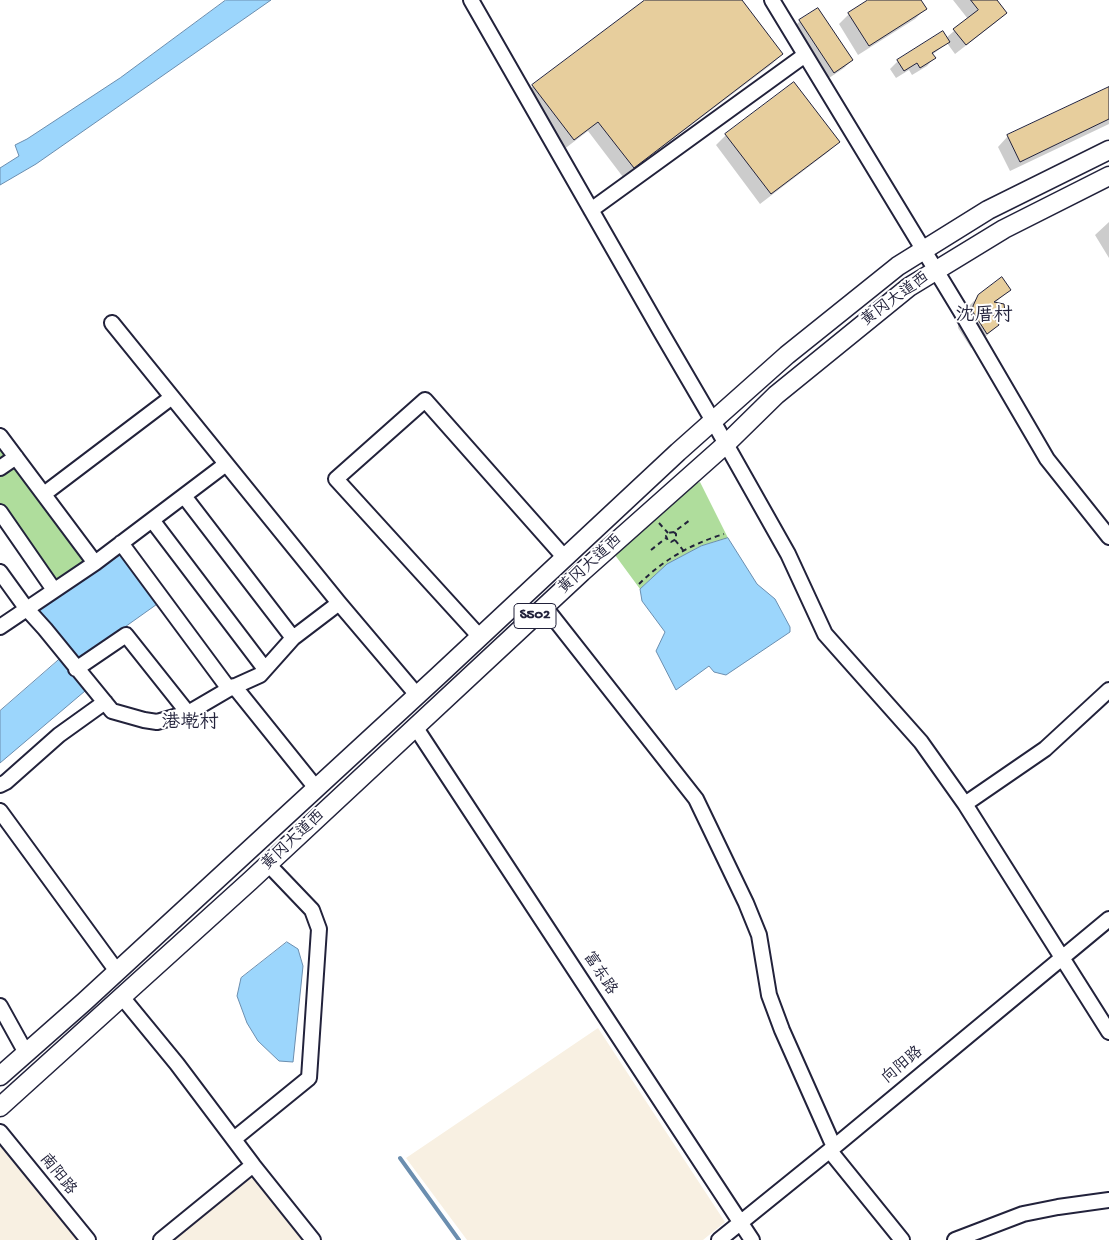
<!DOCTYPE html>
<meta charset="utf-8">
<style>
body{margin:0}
canvas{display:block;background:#fff}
</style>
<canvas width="1109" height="1240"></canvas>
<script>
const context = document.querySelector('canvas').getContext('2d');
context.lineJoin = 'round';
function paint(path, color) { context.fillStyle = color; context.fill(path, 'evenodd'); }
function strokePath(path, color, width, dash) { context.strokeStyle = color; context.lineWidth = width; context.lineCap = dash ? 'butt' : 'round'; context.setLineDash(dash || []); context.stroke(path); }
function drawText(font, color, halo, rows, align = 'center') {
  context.font = font + ' "Gochi Hand","LXGW WenKai TC",sans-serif'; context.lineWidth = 4; context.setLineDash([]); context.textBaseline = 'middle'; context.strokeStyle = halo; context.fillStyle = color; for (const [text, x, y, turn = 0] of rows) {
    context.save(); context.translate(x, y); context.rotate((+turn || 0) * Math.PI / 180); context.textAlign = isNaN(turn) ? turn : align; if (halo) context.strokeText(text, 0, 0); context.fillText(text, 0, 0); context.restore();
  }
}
paint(new Path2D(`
 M 598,1028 L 725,1222 L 703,1240 L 467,1240 L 406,1158 Z
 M 0,1132 L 88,1240 L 0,1240 Z
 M 253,1165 L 313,1240 L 161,1240 Z`), '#f8f0e2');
paint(new Path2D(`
 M 0,443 L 87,560 L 55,581 L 0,503 Z
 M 700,482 L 728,538 L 701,546 L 667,564 L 640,589 L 615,555 L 694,484 Z`), '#afdd9c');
const water = new Path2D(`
 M 226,0 L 271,0 L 36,164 L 0,185 L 0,168 L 19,156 L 15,145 L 27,139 L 120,78 Z
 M 728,538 L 757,584 L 775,599 L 790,627 L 790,632 L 726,675 L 714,672 L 709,666 L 676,690 L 656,651 L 665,632 L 642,601 L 640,589 L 667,564 L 701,546 Z
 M 124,553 L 160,602 L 77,661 L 38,610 Z
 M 61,658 L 85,691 L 0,763 L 0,711 Z
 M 287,942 L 298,949 L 303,966 L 293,1062 L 279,1061 L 258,1041 L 247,1023 L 237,996 L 241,978 Z`);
paint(water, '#9cd6fc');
strokePath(water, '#6b8eaf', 1);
paint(new Path2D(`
 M 647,0 L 741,0 L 782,54 L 772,64 L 623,177 L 588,131 L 563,150 L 523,97 L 533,86 Z
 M 871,0 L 920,0 L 925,9 L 915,19 L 858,55 L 839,24 L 849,14 Z
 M 953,0 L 995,0 L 1005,13 L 995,23 L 955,54 L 947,43 L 932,55 L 934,58 L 927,66 L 912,75 L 909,70 L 896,78 L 890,69 L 898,61 L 946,38 L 968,19 Z
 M 817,10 L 852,60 L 844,68 L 826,80 L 792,29 L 800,21 Z
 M 1109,88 L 1109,124 L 1010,171 L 998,147 L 1008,136 Z
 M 726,135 L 838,142 L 828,152 L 760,204 L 716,145 Z
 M 1109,222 L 1109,258 L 1095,235 Z
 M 1009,290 L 995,303 L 1002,315 L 996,321 L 998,325 L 982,340 L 971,348 L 958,328 L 958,322 L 963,312 L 979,296 Z`), '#0003');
strokePath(new Path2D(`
 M 400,1158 L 459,1240`), '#6b8eaf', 4);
const building = new Path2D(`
 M 645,0 L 742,0 L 783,54 L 634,168 L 598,122 L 574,140 L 532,85 Z
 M 868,0 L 921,0 L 927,9 L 869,46 L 848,13 Z
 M 971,0 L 997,0 L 1007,13 L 966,45 L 953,29 L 978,10 Z
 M 818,8 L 853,60 L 834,73 L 799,20 Z
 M 943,31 L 950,42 L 932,53 L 936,58 L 920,68 L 917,63 L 904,71 L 897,60 Z
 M 794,82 L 840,142 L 771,194 L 725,134 Z
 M 1109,87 L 1109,119 L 1020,162 L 1007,135 Z
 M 1002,277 L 1011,290 L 994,302 L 1004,304 L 1005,312 L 1003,316 L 993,315 L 999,325 L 987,334 L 973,312 L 973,306 L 978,295 Z`);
paint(building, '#e7ce9d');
strokePath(building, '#22223b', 1);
const minor = new Path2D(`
 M 471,0 L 661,332 L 713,421 L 788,554 L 825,634 L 921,742 L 965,804 L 1109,1032
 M 772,0 L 960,310 L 1047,459 L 1109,537
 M 591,210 L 805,55
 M 112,323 L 339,603 L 417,695
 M 0,436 L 95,563
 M 0,468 L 16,457
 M 44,494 L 172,397
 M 184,496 L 293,638
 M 0,512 L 54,590
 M 152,520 L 265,669
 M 121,543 L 229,689
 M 0,572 L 26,608 L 45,629 L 112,711 L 144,720 L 157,722 L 188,713 L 229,689 L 260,675 L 293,638 L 339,603
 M 545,607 L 696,799 L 746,903 L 759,935 L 769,995 L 782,1030 L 834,1147
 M 0,627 L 95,563 L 226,464
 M 480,637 L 336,479 L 425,400 L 565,558
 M 76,669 L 126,635 L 188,713
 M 234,686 L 316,788
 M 416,728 L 752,1240
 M 0,785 L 6,782 L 59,735 L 105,702
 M 965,804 L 1045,749 L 1109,690
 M 0,811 L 116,970
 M 122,997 L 177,1064 L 253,1165 L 313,1240
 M 0,1006 L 26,1053
 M 0,1132 L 88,1240
 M 234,1139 L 309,1078 L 319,929 L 312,910 L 268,864
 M 830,1151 L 902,1240
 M 161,1240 L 253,1165
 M 719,1240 L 834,1147 L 1109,919
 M 955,1240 L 1023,1214 L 1058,1207 L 1109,1200`);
const major = new Path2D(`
 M 0,1076 L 84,1002 L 437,677 L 678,452 L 787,355 L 898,266 L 988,210 L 1109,150
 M 0,1107 L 250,881 L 582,572 L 726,444 L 776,395 L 909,287 L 1004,229 L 1109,176`);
strokePath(minor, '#22223b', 18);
strokePath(major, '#22223b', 21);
strokePath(new Path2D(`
 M 659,523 L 668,533
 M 674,532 L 676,534 L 676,539 L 671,542 L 668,541 L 666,536 L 668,533 L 674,532 L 690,520
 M 675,540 L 683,550
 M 651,550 L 666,538
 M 639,584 C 663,560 691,544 724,534`), '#22223b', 2, [5, 4]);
strokePath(minor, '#fff', 14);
strokePath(major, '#fff', 18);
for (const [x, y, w] of [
 [535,616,42]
]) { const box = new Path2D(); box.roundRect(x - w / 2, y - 12.5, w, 25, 4); context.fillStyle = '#fff'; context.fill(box); strokePath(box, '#22223b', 1); }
drawText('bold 15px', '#22223b', null, [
 ["S502",535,616]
]);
drawText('16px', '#22223b', '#fff', [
 ["黄冈大道西",896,300,-36],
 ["黄冈大道西",591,565,-42],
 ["黄冈大道西",294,841,-43],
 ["富东路",599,974,57],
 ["向阳路",903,1066,-40],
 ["南阳路",57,1175,51]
]);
drawText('19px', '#22223b', '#fff', [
 ["沈厝村",984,317],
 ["港墘村",190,724]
]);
</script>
